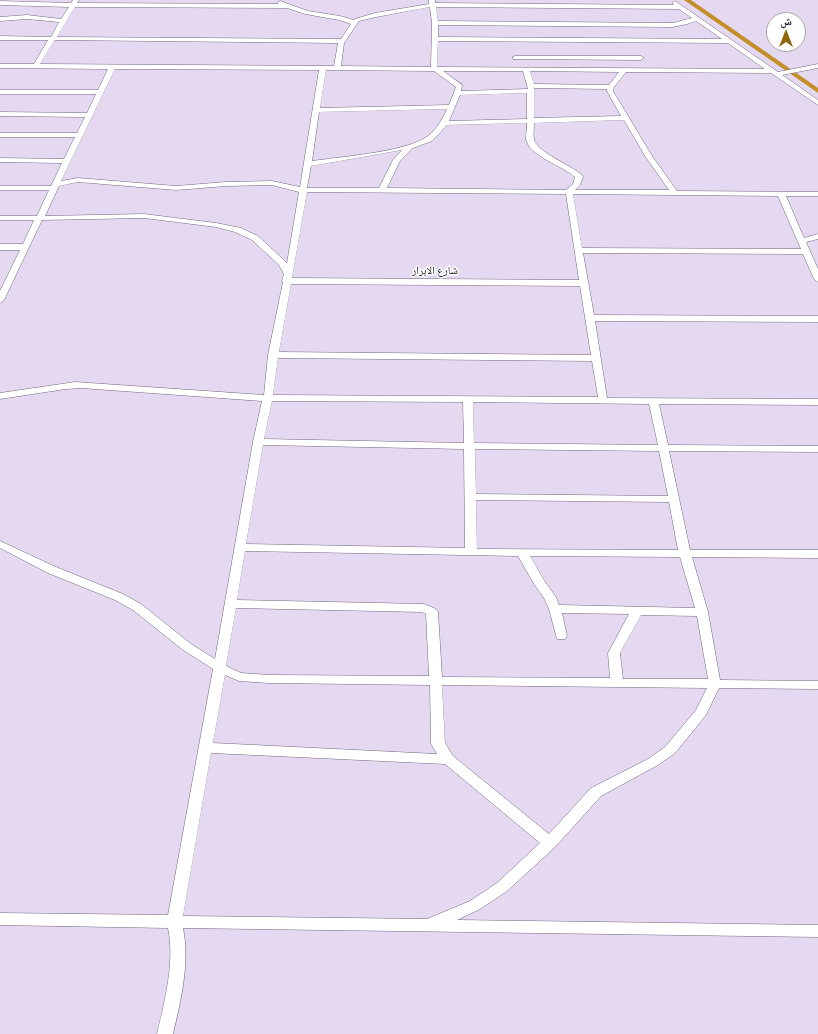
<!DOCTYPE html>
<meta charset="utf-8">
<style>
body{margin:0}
#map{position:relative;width:818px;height:1034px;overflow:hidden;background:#e4d9f1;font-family:Barlow,"Noto Naskh Arabic",sans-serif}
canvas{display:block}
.north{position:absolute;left:766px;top:12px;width:40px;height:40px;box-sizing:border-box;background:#fff;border:1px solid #a7a6a9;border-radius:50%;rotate:0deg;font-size:11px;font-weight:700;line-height:16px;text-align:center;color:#242029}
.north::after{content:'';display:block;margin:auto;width:14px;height:18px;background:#8f660c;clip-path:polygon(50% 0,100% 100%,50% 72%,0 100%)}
</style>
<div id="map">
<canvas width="818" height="1034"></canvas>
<div class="north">ش</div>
</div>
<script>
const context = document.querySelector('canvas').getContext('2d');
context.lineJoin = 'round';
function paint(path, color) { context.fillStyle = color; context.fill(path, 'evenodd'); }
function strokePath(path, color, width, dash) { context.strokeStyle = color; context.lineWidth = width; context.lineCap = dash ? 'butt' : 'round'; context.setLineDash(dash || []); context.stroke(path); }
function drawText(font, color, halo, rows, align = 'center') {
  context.font = font + ' Barlow,"Noto Naskh Arabic",sans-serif'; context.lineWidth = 3; context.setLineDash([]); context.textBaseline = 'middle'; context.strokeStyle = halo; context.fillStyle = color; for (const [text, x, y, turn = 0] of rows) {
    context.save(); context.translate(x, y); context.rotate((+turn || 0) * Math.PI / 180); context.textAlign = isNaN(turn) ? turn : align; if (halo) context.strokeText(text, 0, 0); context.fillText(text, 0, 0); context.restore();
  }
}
paint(new Path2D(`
 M 684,0 L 691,0 L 818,88 L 818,93 Z`), '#c48f28');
const minor = new Path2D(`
 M 73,0 L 79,0 L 77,3 L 278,4 L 278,2 L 280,1 L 308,11 L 340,16 L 354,20 L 355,19 L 375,13 L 429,4 L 429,0 L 435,0 L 435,3 L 674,5 L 672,3 L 675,1 L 778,72 L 818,64 L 818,68 L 782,75 L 818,100 L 818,105 L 771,73 L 626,72 L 614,87 L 613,91 L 652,156 L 677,191 L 818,192 L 818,196 L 786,196 L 804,238 L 818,234 L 818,239 L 806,242 L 818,269 L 818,282 L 814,279 L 803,254 L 583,253 L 594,315 L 818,316 L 818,322 L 595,321 L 607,398 L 818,399 L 818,405 L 659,404 L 668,445 L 818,446 L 818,452 L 669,451 L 690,550 L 818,550 L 818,558 L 692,557 L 708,612 L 720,680 L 818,681 L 818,689 L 719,688 L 706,715 L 675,753 L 658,765 L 601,796 L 555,847 L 507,891 L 480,909 L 457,920 L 818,925 L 818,937 L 183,928 C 190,962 181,1000 173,1034 L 157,1034 C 165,1000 175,962 168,928 L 0,925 L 0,913 L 168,915 L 213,669 L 183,650 L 133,610 L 115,600 L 48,573 L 0,548 L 0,541 L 56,567 L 123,594 L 141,604 L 191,644 L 215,659 L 253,442 L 262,401 L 81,388 L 66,389 L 0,399 L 0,393 L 75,382 L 264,395 L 268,355 L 283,282 L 282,281 L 284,274 L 279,265 L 252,240 L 235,232 L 216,227 L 144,218 L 42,220 L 4,300 L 0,303 L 0,291 L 20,250 L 0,250 L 0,244 L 23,244 L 34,220 L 0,220 L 0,216 L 37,216 L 49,190 L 0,190 L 0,186 L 51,186 L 62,163 L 0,162 L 0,158 L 64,159 L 75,137 L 0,137 L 0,133 L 77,133 L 85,117 L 0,116 L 0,112 L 87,113 L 96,94 L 0,94 L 0,90 L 98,90 L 108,69 L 0,68 L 0,64 L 34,64 L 48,40 L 0,40 L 0,36 L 51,37 L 59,22 L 27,19 L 0,21 L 0,17 L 27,15 L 61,19 L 69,7 L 0,5 L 0,1 L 71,3 ZM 75,7 L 287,8 L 305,14 L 339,20 L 351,24 L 341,39 L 57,37 ZM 430,7 L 432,23 L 431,67 L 341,66 L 344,43 L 359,21 L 376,17 ZM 436,7 L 679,9 L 692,18 L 673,23 L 438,21 ZM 696,21 L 722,39 L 438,37 L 438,25 L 673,27 L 687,24 ZM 55,40 L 338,43 L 334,66 L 40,64 ZM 438,41 L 728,43 L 765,69 L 437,67 ZM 115,69 L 319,70 L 300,187 L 272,181 L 226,182 L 176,186 L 78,178 L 61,181 ZM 326,70 L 434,71 L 456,87 L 449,105 L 320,108 ZM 443,71 L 523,71 L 528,89 L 461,91 L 462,85 ZM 530,71 L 619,72 L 609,85 L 534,84 ZM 534,88 L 607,89 L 607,91 L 621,116 L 534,118 ZM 527,93 L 527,119 L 449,121 L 460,95 ZM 447,109 C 442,120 436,131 425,138 C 403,152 340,157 312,161 L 319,112 ZM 624,120 L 645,156 L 669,190 L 575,190 L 580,185 L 583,177 L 582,175 C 571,165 536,152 534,139 C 533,134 534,128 534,123 ZM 527,123 C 527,128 526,134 526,139 C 529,156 563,166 575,177 L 573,184 L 566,190 L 387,188 L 400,161 L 413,148 L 432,141 L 447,125 ZM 402,150 L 393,160 L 379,188 L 307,188 L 311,166 ZM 78,182 L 176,190 L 226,186 L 272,185 L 299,192 L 287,263 L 258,236 L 241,228 L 216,223 L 144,214 L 45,216 L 59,186 ZM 307,192 L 566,194 L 579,280 L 292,278 ZM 573,194 L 778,196 L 801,249 L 582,248 ZM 291,284 L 580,286 L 591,355 L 279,352 ZM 278,358 L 592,361 L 598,397 L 273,395 ZM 272,401 L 463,402 L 464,443 L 264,439 ZM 473,402 L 649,404 L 658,445 L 474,443 ZM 263,445 L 464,449 L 465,548 L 246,544 ZM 475,449 L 659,451 L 668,496 L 476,494 ZM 476,500 L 669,502 L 678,550 L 477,549 ZM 245,551 L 518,556 L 534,584 L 544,598 L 549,609 L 557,639 L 565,639 L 567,636 L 562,613 L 629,614 L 608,653 L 610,678 L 442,677 L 438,612 L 436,609 L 424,604 L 237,600 ZM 530,556 L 680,557 L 695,608 L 559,605 L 556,597 L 545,582 ZM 236,608 L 422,612 L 426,614 L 429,676 L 269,675 L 241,673 L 226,666 ZM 641,615 L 697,616 L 708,679 L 623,679 L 620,653 ZM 225,675 L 239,681 L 269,683 L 430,685 L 431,744 L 437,754 L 213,743 ZM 442,685 L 707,688 L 696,710 L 665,747 L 648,759 L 591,788 L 549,834 L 453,756 L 445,743 ZM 211,753 L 445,764 L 540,843 L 497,883 L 470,901 L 427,919 L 183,916 Z
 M 515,56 L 641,56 L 644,58 L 641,60 L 513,59 L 513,57 Z`);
strokePath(minor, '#70677c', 1);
paint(minor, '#fff');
drawText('11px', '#242029', '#fff', [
 ["شارع الابرار",435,270]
]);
</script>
